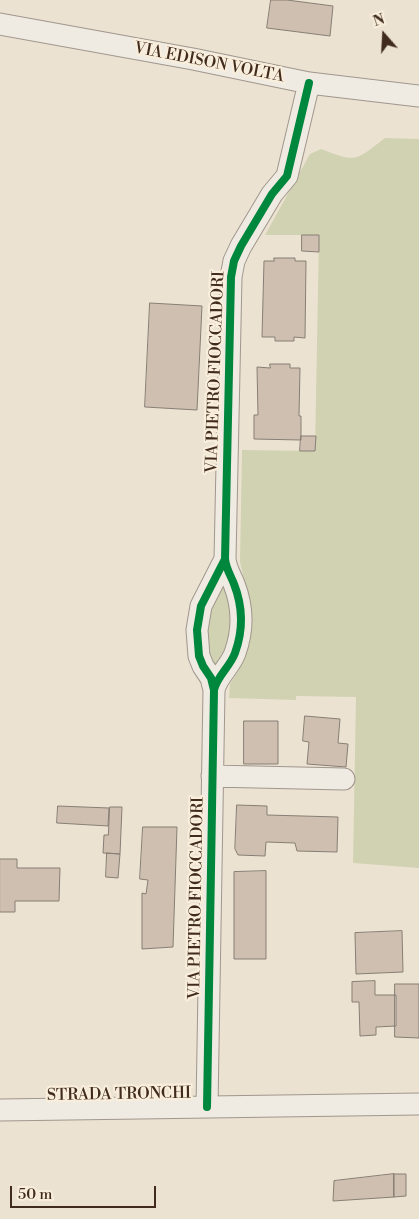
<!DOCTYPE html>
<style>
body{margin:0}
#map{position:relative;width:419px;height:1219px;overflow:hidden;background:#ece2d2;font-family:"Libre Bodoni",serif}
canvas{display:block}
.north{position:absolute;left:359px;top:10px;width:50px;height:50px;-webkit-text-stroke:4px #f9eedb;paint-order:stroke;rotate:341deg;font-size:14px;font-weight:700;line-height:20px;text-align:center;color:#402b1c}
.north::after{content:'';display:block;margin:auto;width:18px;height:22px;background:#402b1c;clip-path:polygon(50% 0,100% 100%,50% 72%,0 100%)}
.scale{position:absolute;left:10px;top:1186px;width:146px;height:22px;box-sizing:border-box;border:2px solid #402b1c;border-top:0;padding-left:6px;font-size:15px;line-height:18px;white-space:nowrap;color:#402b1c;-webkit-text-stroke:4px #f9eedb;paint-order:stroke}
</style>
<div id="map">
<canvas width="419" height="1219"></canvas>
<div class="north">N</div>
<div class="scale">50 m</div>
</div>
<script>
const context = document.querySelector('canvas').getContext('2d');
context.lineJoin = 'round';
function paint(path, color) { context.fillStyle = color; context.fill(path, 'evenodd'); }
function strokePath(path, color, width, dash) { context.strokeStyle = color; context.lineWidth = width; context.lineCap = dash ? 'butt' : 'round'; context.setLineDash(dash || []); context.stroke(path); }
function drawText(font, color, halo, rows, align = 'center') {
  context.font = font + ' "Libre Bodoni",serif'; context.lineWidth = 4.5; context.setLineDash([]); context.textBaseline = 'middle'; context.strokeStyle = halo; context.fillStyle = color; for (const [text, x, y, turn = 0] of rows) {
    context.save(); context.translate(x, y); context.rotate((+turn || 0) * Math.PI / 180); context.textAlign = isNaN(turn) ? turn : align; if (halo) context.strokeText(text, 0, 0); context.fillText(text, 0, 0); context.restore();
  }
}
paint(new Path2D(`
 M 385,138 L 419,139 L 419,868 L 353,863 L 356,697 L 296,696 L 296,700 L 229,698 L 230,684 L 240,668 L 249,646 L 252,627 L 250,604 L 240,562 L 242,450 L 315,451 L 319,235 L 265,235 L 310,154 L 321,149 C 357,163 355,161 385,138 Z
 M 224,587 L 228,588 L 235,626 L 219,667 L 208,663 L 202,628 L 219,588 Z`), '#d0d2b2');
const building = new Path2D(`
 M 271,0 L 287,0 L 333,6 L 330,36 L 267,28 Z
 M 302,235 L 319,235 L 319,252 L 302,251 Z
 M 274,258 L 295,258 L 295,261 L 306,261 L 305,338 L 294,337 L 294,341 L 275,341 L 275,337 L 262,337 L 264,261 L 274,261 Z
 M 150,303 L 202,306 L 197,410 L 145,407 Z
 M 270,364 L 290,364 L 290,368 L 300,368 L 299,416 L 301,416 L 301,440 L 254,439 L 254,415 L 258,415 L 257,367 L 270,368 Z
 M 301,436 L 316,436 L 315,451 L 300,451 Z
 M 305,716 L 340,719 L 338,743 L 348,744 L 346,767 L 307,764 L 309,742 L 303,741 Z
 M 244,721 L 278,721 L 278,764 L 244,764 Z
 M 237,805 L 267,806 L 267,815 L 338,817 L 337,852 L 297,851 L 295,843 L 266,842 L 265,856 L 238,855 L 235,849 Z
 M 58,806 L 109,808 L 108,826 L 57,823 Z
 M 110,807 L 122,807 L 120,854 L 103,853 L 104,835 L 108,835 Z
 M 143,827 L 177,827 L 173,947 L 142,949 L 142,893 L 146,894 L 148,880 L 140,879 Z
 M 107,853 L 120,854 L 118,878 L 106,877 Z
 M 0,859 L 17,859 L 17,868 L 60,868 L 59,901 L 15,901 L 15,912 L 0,912 Z
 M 266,871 L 266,959 L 234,959 L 234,872 Z
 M 402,931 L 403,972 L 356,974 L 355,933 Z
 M 375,981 L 375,995 L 396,995 L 396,1026 L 376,1027 L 376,1035 L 360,1036 L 359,1002 L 352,1002 L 352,982 Z
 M 395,984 L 419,984 L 419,1038 L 395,1037 Z
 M 394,1174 L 406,1174 L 406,1196 L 394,1197 Z
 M 394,1174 L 394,1197 L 333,1201 L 334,1181 Z`);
paint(building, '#cfbfb1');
strokePath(building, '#877e74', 1);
const minor = new Path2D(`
 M 0,24 L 193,59 L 309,83 L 419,96
 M 214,690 C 217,676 230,667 235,653 C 243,631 243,607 234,584 C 231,576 226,569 225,559 L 231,277 L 234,261 L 241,246 L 272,194 L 287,176 L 309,83
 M 212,776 L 344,779
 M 207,1107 L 214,690 L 211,678 L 203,666 L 199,656 L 197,630 L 201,606 L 225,559
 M 0,1110 L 419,1104`);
strokePath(minor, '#a0978d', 23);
strokePath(minor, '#efeae2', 21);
strokePath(new Path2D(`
 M 214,690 C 217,676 230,667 235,653 C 243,631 243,607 234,584 C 231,576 226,569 225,559 L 231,277 L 234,261 L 241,246 L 272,194 L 287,176 L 309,83
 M 207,1107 L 214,690 L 211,678 L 203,666 L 199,656 L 197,630 L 201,606 L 225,559`), '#00873e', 8);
drawText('16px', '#402b1c', '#f9eedb', [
 ["VIA EDISON VOLTA",209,63,11],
 ["VIA PIETRO FIOCCADORI",216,372,-88],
 ["VIA PIETRO FIOCCADORI",197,898,-89],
 ["STRADA TRONCHI",119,1095,-1]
]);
</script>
